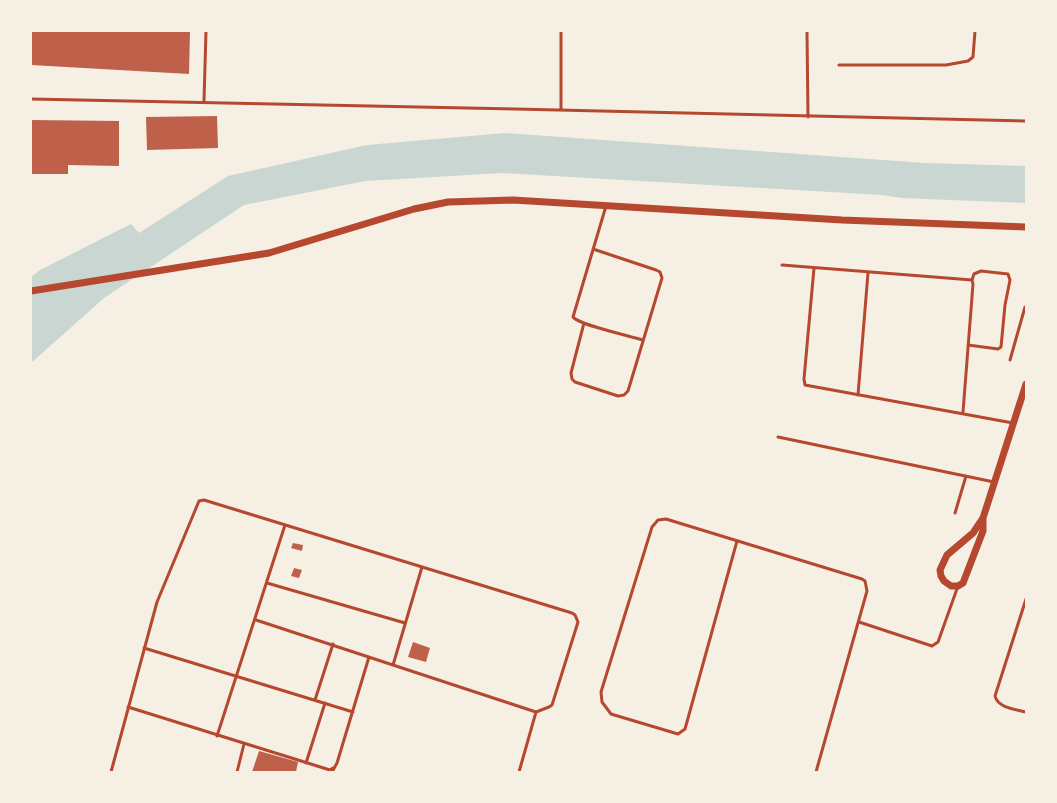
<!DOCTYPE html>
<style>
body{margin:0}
#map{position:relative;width:1057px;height:803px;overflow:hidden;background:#f6efe4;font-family:"Roboto Condensed",sans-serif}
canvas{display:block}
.frame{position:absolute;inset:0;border:32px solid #f6efe4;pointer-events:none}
</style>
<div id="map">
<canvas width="1057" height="803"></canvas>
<div class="frame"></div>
</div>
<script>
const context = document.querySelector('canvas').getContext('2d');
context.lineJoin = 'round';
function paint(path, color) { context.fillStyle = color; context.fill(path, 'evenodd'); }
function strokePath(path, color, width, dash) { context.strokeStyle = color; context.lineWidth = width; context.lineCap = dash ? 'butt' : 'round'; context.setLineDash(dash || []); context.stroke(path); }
paint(new Path2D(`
 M 505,133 L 925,163 L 1026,166 L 1026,203 L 902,198 L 882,195 L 503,173 L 365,181 L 244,205 L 104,298 L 31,363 L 31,277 L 40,270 L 131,224 L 139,233 L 228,176 L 367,145 Z`), '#c9d6d2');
paint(new Path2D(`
 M 31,31 L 190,31 L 189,74 L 31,65 Z
 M 217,116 L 218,148 L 147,150 L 146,117 Z
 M 31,120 L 119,121 L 119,166 L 68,165 L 68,174 L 31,174 Z
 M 293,543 L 303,545 L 302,551 L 291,548 Z
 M 294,568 L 302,570 L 299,578 L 291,576 Z
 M 413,642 L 430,648 L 426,662 L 408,657 Z
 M 259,751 L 298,762 L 296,772 L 252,772 Z`), '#bf614a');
strokePath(new Path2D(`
 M 561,31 L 561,110
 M 807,32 L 808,117
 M 839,65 L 946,65 L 968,61 L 973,57 L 975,31
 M 31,99 C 363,104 694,114 1026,121
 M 204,101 L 206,31
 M 606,206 L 573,317 C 579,325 630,336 643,340
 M 782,265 L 972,280
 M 814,268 L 804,379 L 805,385 L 1013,423
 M 584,323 L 571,373 L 572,379 L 575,382 L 618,396 L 624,395 L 628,391 L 662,278 L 660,272 L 656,270 L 593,249
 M 1010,360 L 1025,307
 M 858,395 L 868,273
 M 963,412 L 973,284 L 972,280 L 974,274 L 981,271 L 1008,274 L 1010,280 L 1005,305 L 1001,347 L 998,349 L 968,345
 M 778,437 L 994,482
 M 955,513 L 966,476
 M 737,541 L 685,729 L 678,734 L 611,714 L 602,702 L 601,692 L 652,527 L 658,520 L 666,519 L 862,579 L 865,581 L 867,591 L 816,772
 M 267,583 L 405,623
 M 1026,599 L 995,696 C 998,708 1015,709 1026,712
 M 859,622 L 932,646 L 938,642 L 958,586
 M 144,648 L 353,712
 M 393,665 L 422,567
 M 315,700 L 333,644
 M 128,707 L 330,770 L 333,768
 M 217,736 L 285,525
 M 306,763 L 325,703
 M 111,772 L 157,602 L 199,501 L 204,500 L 572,613 L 575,615 L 578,622 L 552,705 L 549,707 L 536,712 L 256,620
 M 237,772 L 244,744
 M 332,772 L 337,763 L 369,657
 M 519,772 L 536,712`), '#b5482f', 3);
strokePath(new Path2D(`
 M 31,291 L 269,253 L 414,209 L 448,202 L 513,200 L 842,220 L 1026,227
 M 983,518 L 983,531 L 963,583 L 958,586 L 951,586 L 944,581 L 941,576 L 940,570 L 947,555 L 973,533 L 983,518 L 1026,384`), '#b5482f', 7);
</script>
